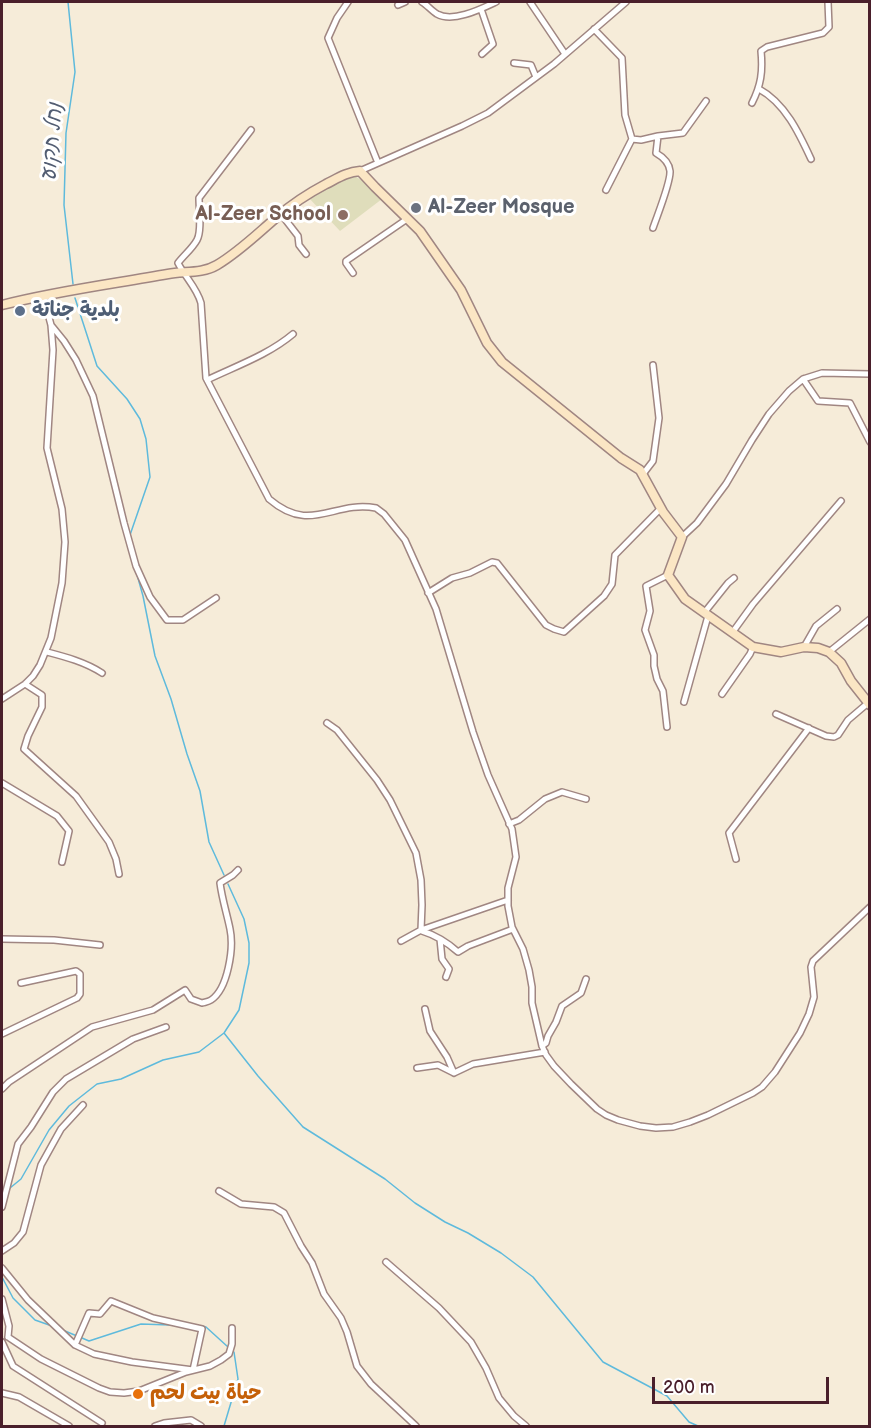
<!DOCTYPE html>
<meta charset="utf-8">
<style>
body{margin:0}
#map{position:relative;width:871px;height:1428px;overflow:hidden;background:#f6ecd9;font-family:"Balsamiq Sans",sans-serif}
canvas{display:block}
.frame{position:absolute;inset:0;border:3px solid #4a1f2b;pointer-events:none}
.scale{position:absolute;left:652px;top:1377px;width:177px;height:27px;box-sizing:border-box;border:3px solid #4a1f2b;border-top:0;padding-left:8px;font-size:18px;line-height:21px;white-space:nowrap;color:#4a1f2b;-webkit-text-stroke:4px #fff;paint-order:stroke}
</style>
<div id="map">
<canvas width="871" height="1428"></canvas>
<div class="frame"></div>
<div class="scale">200 m</div>
</div>
<script>
const context = document.querySelector('canvas').getContext('2d');
context.lineJoin = 'round';
function paint(path, color) { context.fillStyle = color; context.fill(path, 'evenodd'); }
function strokePath(path, color, width, dash) { context.strokeStyle = color; context.lineWidth = width; context.lineCap = dash ? 'butt' : 'round'; context.setLineDash(dash || []); context.stroke(path); }
function drawText(font, color, halo, rows, align = 'center') {
  context.font = font + ' "Balsamiq Sans","Playpen Sans Arabic","Playpen Sans Hebrew",sans-serif'; context.lineWidth = 6; context.setLineDash([]); context.textBaseline = 'middle'; context.strokeStyle = halo; context.fillStyle = color; for (const [text, x, y, turn = 0] of rows) {
    context.save(); context.translate(x, y); context.rotate((+turn || 0) * Math.PI / 180); context.textAlign = isNaN(turn) ? turn : align; if (halo) context.strokeText(text, 0, 0); context.fillText(text, 0, 0); context.restore();
  }
}
paint(new Path2D(`
 M 348,175 L 356,177 L 365,182 L 382,199 L 340,231 L 308,197 Z`), '#dfddbb');
strokePath(new Path2D(`
 M 68,2 L 75,72 L 66,133 L 64,205 L 73,284
 M 75,298 L 97,366 L 127,399 L 140,419 L 146,439 L 150,477 L 130,535
 M 136,571 L 143,596 L 155,656 L 171,699 L 187,754 L 200,791 L 209,842 L 224,875
 M 224,1033 L 258,1076 L 303,1127 L 385,1179 L 415,1203 L 445,1222 L 468,1233 L 501,1253 L 533,1277 L 603,1362 L 667,1396 L 689,1422 L 698,1426
 M 10,1188 L 21,1179 L 49,1130 L 69,1106 L 97,1084 L 121,1079 L 163,1060 L 199,1052 L 224,1033 L 239,1010 L 249,963 L 249,943 L 244,919 L 228,884
 M 2,1277 L 13,1298 L 35,1320 L 52,1326
 M 201,1326 L 206,1327 L 228,1347
 M 65,1331 L 77,1336
 M 82,1338 L 89,1341 L 141,1324 L 170,1325
 M 224,1426 L 238,1379 L 234,1352 L 231,1350`), '#5ebadc', 1.5);
const street = new Path2D(`
 M 348,2 L 337,18 L 328,38 L 378,163
 M 422,2 C 427,5 432,11 437,14 C 453,23 481,9 496,2
 M 530,2 L 565,54
 M 398,5 L 405,2
 M 481,9 L 493,44 L 482,54
 M 594,29 L 622,58 L 625,115 L 632,139 L 606,190
 M 514,63 L 531,65 L 536,77
 M 759,89 C 785,103 799,133 811,159
 M 752,103 C 761,85 763,72 761,51 L 767,47 L 823,33 L 829,27 L 828,2
 M 251,130 L 199,198 C 199,209 202,231 197,240 C 192,249 184,255 178,263 C 185,277 197,288 201,303 L 206,378 L 269,499 C 311,535 333,500 376,508 L 384,514 L 405,540 L 436,609 L 473,732 L 488,775 L 512,829 L 516,857 L 508,888 L 508,906 L 512,927 L 523,949 L 529,970 L 532,987 L 532,1003 L 542,1046 L 546,1055 L 554,1066 L 571,1084 L 597,1109 L 606,1115 L 618,1120 L 640,1126 L 656,1128 L 673,1127 L 690,1122 L 708,1115 L 753,1093 L 762,1087 L 775,1072 L 800,1033 L 809,1014 L 814,997 L 811,967 L 813,961 L 870,907
 M 632,139 L 641,140 L 658,136 L 683,133 L 706,101
 M 360,171 L 462,126 L 488,113 L 554,64 L 626,2
 M 281,214 L 298,236 L 299,245 L 306,254
 M 653,228 C 657,216 671,182 670,171 C 669,162 663,157 656,153 L 658,136
 M 353,273 L 346,263 L 346,261 L 407,219
 M 51,325 L 64,341 L 76,360 L 93,396 L 124,523 L 136,566 L 150,597 L 167,620 L 183,620 L 216,598
 M 803,379 L 818,401 L 850,403 L 870,442
 M 207,380 C 236,366 268,355 293,334
 M 643,474 L 653,461 L 659,418 L 653,365
 M 682,537 L 697,523 L 726,484 L 752,440 L 769,414 L 789,391 L 803,379 L 822,373 L 870,374
 M 428,593 L 452,578 L 470,573 L 492,562 L 497,563 L 546,625 L 554,629 L 564,632 L 604,596 L 612,584 L 615,555 L 661,508
 M 704,613 L 728,583 L 734,578
 M 732,633 L 753,604 L 841,501
 M 804,647 L 816,626 L 837,609
 M 47,652 C 66,657 85,662 102,673
 M 829,652 L 870,619
 M 25,684 L 42,695 L 42,707 L 28,736 L 24,749 L 76,796 L 109,842 L 116,859 L 119,874
 M 722,694 L 750,654 L 753,647
 M 2,699 L 25,684 L 33,676 L 40,665 L 51,638 L 62,583 L 65,542 L 62,509 L 47,448 L 53,350 L 51,325 L 43,295
 M 684,702 L 708,616
 M 776,714 L 826,736 L 834,737 L 838,735 L 848,720 L 868,703
 M 327,723 L 337,730 L 377,780 L 390,800 L 416,853 L 421,880 L 422,905 L 421,930
 M 667,727 L 663,691 L 657,679 L 654,666 L 654,655 L 645,630 L 650,611 L 646,586 L 668,575
 M 2,783 L 57,816 L 69,831 L 62,862
 M 509,824 L 519,820 L 545,799 L 562,792 L 586,799
 M 736,859 L 729,833 L 809,728
 M 422,931 C 435,935 448,943 458,952 L 468,946 L 513,929
 M 2,939 L 54,940 L 100,945
 M 440,939 L 442,959 L 449,969 L 446,977
 M 401,941 L 421,930 L 508,900
 M 425,1009 L 430,1031 L 447,1057 L 454,1073 L 473,1064 L 545,1052
 M 2,1034 L 77,998 L 80,994 L 80,974 L 76,971 L 21,983
 M 542,1046 L 546,1043 L 548,1036 L 556,1022 L 562,1006 L 581,993 L 586,979
 M 417,1068 L 438,1065 L 454,1073
 M 2,1089 L 9,1082 L 92,1027 L 153,1010 L 185,990 L 191,999 L 202,1003 C 205,1002 208,1002 211,1000 C 228,989 234,948 230,929 C 227,914 222,899 220,883 L 233,875 L 238,870
 M 219,1191 L 241,1204 L 274,1207 L 284,1213 L 301,1246 L 312,1263 L 324,1294 L 341,1318 L 347,1332 L 357,1366 L 371,1384 L 416,1426
 M 2,1207 L 18,1144 L 31,1127 L 53,1092 L 66,1079 L 133,1039 L 166,1027
 M 2,1251 L 14,1243 L 23,1232 L 41,1165 L 61,1129 L 83,1105
 M 386,1262 L 439,1308 L 471,1342 L 486,1368 L 499,1398 L 514,1416 L 526,1426
 M 2,1268 L 28,1300 L 75,1345 L 94,1354 L 132,1362 L 193,1370 L 202,1329 L 153,1318 L 111,1301 L 100,1314 L 89,1313 L 75,1345
 M 2,1299 L 9,1326 L 8,1337
 M 8,1337 L 41,1359 L 99,1388 L 110,1392 L 124,1393 L 139,1391 L 186,1372 L 210,1366 L 221,1360 L 229,1354 L 232,1344 L 232,1328
 M 2,1342 L 13,1366 L 102,1423
 M 2,1393 L 19,1397 L 69,1426
 M 155,1426 L 164,1423 L 191,1420 L 201,1426`);
const secondary = new Path2D(`
 M 2,305 C 56,291 112,284 168,274 C 184,271 202,274 217,265 C 239,252 257,234 277,217 C 292,204 309,193 326,184 C 338,178 347,172 360,171 L 375,187 L 420,231 L 461,290 L 487,343 L 502,362 L 621,458 L 640,470 L 663,512 L 682,537 L 668,575 L 685,599 L 753,647 L 781,652 L 804,647 L 818,648 L 829,652 L 841,663 L 851,681 L 870,705`);
strokePath(street, '#a08682', 8);
strokePath(secondary, '#a08682', 11);
strokePath(street, '#fff', 5);
strokePath(secondary, '#fbe6c4', 8);
for (const [x, y, r, color] of [
 [416,208,6,"#6b7280"],
 [343,215,6,"#8d6e63"],
 [20,311,6,"#5c6f8a"],
 [138,1394,6,"#e8710a"]
]) { const dot = new Path2D(); dot.arc(x, y, r, 0, 2 * Math.PI); context.fillStyle = color; context.fill(dot); strokePath(dot, '#fff', 2); }
drawText('bold 20px', '#5b616d', '#fff', [
 ["Al-Zeer Mosque",428,208]
], 'left');
drawText('bold 20px', '#785e54', '#fff', [
 ["Al-Zeer School",331,215]
], 'right');
drawText('bold 20px', '#4e5e75', '#fff', [
 ["بلدية جناتة",32,311]
], 'left');
drawText('bold 20px', '#c56008', '#fff', [
 ["حياة بيت لحم",150,1394]
], 'left');
drawText('italic 21px', '#525d72', '#fff', [
 ["נחל תקוע",53,142,-85]
]);
</script>
